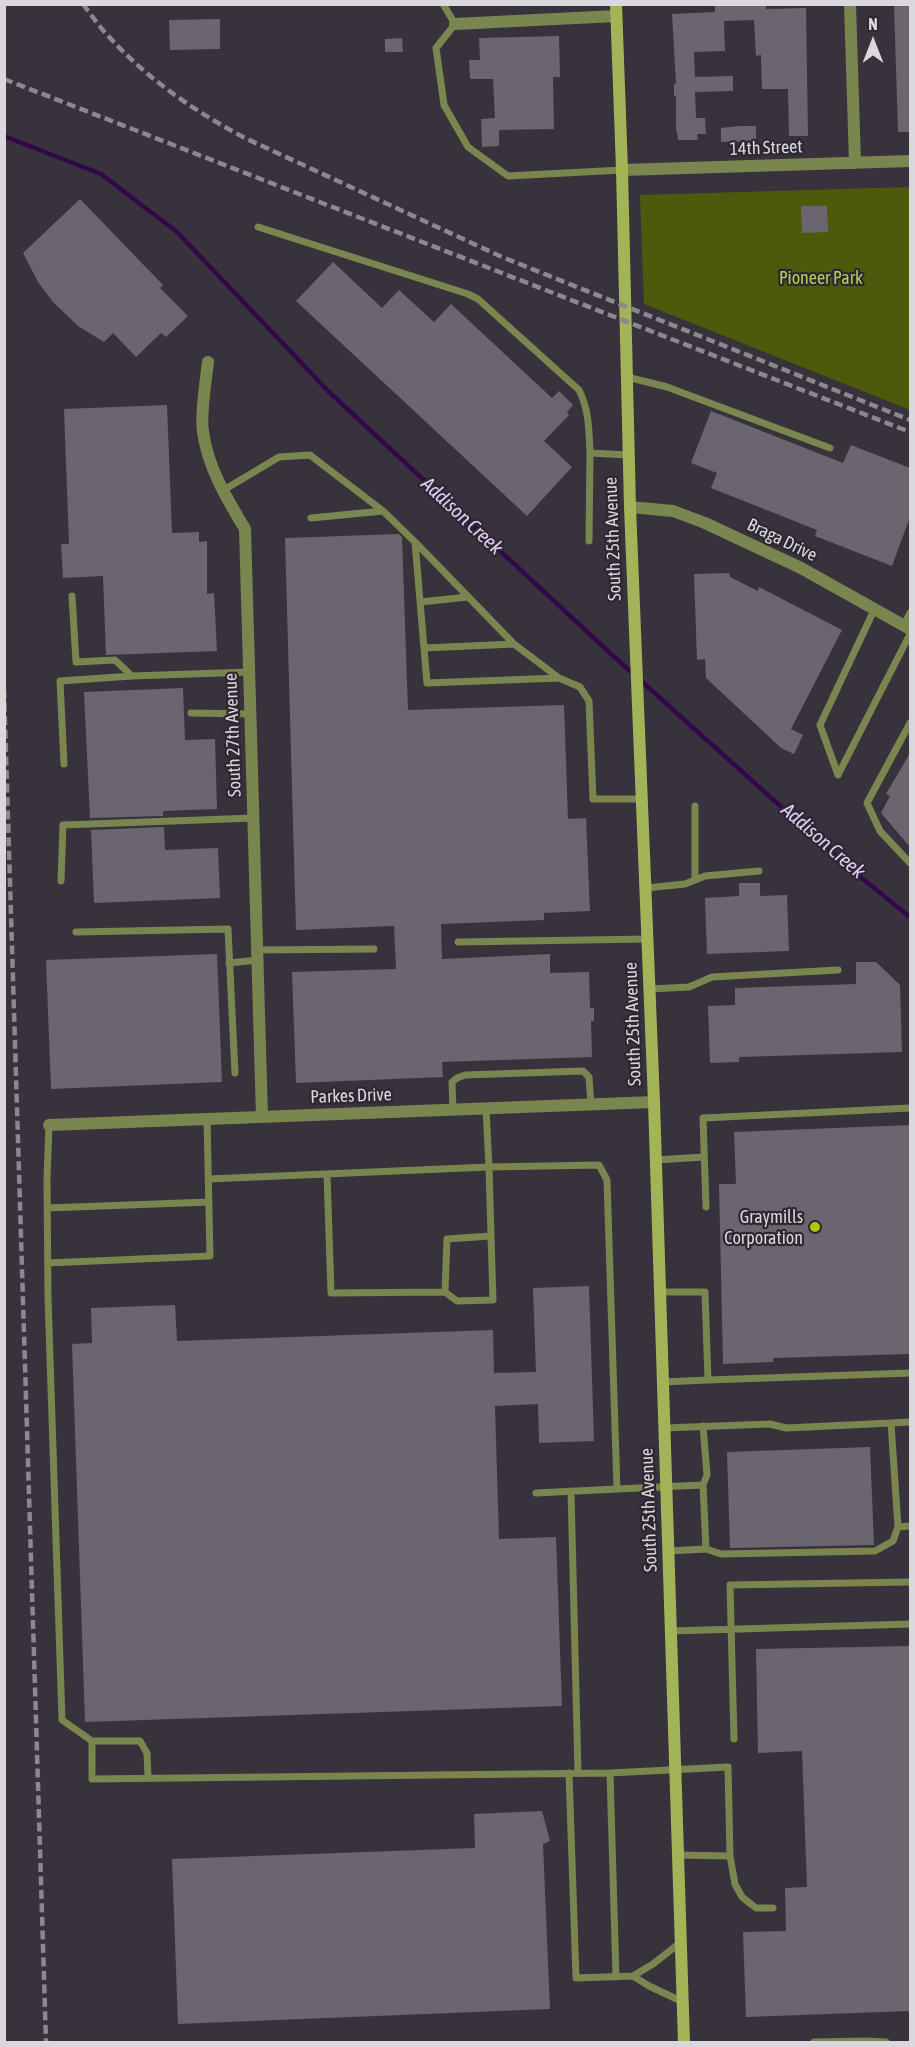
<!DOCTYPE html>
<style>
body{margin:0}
#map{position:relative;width:915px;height:2047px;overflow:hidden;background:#37323b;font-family:"Asap Condensed",sans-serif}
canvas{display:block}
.frame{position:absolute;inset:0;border:6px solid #dad7dd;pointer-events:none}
.north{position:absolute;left:843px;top:12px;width:60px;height:60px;-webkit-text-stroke:4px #2d2831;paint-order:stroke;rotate:0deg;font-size:16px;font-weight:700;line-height:24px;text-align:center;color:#dad7dd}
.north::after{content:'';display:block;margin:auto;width:21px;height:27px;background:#dad7dd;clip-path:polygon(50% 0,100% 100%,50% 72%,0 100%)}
</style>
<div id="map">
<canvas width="915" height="2047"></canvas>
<div class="frame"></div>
<div class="north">N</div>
</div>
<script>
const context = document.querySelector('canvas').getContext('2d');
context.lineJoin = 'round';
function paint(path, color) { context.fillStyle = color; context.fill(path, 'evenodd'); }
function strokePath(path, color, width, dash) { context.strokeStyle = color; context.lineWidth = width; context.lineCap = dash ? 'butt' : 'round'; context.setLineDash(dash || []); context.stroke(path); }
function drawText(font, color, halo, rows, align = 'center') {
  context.font = font + ' "Asap Condensed",sans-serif'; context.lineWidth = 4.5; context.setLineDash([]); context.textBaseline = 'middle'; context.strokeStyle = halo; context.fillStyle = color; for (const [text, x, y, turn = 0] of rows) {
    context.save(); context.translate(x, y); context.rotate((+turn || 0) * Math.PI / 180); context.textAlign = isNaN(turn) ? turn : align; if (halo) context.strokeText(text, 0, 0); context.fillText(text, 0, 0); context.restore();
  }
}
paint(new Path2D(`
 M 910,187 L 910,410 L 644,304 L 640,195 Z`), '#4e5a0b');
strokePath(new Path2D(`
 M 4,136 L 101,174 L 177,232 L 328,391 L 610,653 L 848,867 L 910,917`), '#32084b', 4.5);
paint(new Path2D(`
 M 766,4 L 766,9 L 806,8 L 808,136 L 789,136 L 788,89 L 762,89 L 761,55 L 756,56 L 754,20 L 724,21 L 725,51 L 694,52 L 695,77 L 733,76 L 733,91 L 695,92 L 696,118 L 705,118 L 706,134 L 697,134 L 698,140 L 678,140 L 677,131 L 676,132 L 676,96 L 674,96 L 674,84 L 676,84 L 672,14 L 715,12 L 715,6 Z
 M 910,4 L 910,132 L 898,132 L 894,5 Z
 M 220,19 L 220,49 L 170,50 L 169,20 Z
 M 559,36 L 560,77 L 553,77 L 554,129 L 499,130 L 499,146 L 482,147 L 481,119 L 495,118 L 493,79 L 470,79 L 469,60 L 480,60 L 479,38 Z
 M 402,38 L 403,52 L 385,52 L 385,39 Z
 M 740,126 L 756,126 L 756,141 L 721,142 L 721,128 Z
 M 80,199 L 163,285 L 160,288 L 188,316 L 166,337 L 161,333 L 136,357 L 113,333 L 104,342 L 78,326 L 53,302 L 38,282 L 23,253 Z
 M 801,206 L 827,206 L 828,232 L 802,233 Z
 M 333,262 L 382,308 L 399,290 L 434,322 L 451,304 L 552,398 L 559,391 L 573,405 L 567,412 L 569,415 L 544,441 L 572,467 L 527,516 L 296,301 Z
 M 167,405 L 172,533 L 199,532 L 199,542 L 207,541 L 207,594 L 214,593 L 217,651 L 106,655 L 103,576 L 63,578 L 61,544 L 69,544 L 64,409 Z
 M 711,411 L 843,463 L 851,445 L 910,468 L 910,517 L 892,566 L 815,536 L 817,530 L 711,488 L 717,473 L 691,463 Z
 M 399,534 L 402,537 L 408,710 L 564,705 L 568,819 L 586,818 L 590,911 L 544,913 L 544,920 L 441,924 L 442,959 L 550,954 L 550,973 L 589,972 L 590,1008 L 594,1008 L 594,1021 L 591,1021 L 592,1057 L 442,1062 L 443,1077 L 296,1083 L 292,972 L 396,969 L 394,926 L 296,930 L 285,538 Z
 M 729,573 L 730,577 L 758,591 L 759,587 L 842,630 L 791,729 L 803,735 L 794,754 L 781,748 L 706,678 L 705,659 L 697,660 L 694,574 Z
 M 183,688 L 185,740 L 215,739 L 217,809 L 163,811 L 163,816 L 90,818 L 84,692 Z
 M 910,753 L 910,847 L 881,813 L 890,796 L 886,794 Z
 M 164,827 L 165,850 L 218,848 L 220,898 L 94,903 L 91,830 Z
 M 739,883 L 760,883 L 760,896 L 787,895 L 789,951 L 707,954 L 705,898 L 739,896 Z
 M 217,954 L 222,1082 L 51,1089 L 46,960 Z
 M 856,962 L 876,962 L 900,985 L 902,1052 L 739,1057 L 739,1062 L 710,1063 L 708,1006 L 735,1005 L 735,988 L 856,984 Z
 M 910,1125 L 910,1354 L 773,1358 L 773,1362 L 723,1364 L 719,1184 L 736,1184 L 734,1132 Z
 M 589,1286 L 594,1441 L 539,1443 L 538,1404 L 495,1406 L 499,1539 L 556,1537 L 562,1706 L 85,1722 L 72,1344 L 92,1343 L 91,1308 L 175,1305 L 177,1341 L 493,1330 L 494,1373 L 536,1372 L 533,1288 Z
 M 870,1447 L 874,1545 L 730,1548 L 727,1452 Z
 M 910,1646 L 910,2011 L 746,2017 L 743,1932 L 786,1931 L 785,1888 L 807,1887 L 802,1751 L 758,1753 L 756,1649 Z
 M 542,1811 L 550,1841 L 543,1844 L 550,2009 L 178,2024 L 172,1859 L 475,1848 L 474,1814 Z`), '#6a656f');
strokePath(new Path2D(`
 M 443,4 L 455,24 L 436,48 L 444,105 L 468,147 L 508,176 L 622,170
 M 258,227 L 468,294 L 478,299 L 579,390 C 589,410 589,430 590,453 L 628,455
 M 627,377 L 667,387 L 830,448
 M 222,491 L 279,457 L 310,455 L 383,511 L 415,542 L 427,683 L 559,678 L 580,687 L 589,701 L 593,799 L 643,799
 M 311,518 L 383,511
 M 589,541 L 590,453
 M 416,543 L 514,644
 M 72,596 L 76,662 L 115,660 L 132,676 L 249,672
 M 420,602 L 468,597
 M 904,625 L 910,613
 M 424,648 L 514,644 L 559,678
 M 191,713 L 250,714
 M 910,723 L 867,803 L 880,831 L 910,863
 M 64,764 L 60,681 L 132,676
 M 838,775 L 820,725 L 875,608
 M 838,775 L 910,634
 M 695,806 L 695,880
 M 61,881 L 63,825 L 254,818
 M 646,888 L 685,884 L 705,876 L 759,871
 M 76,932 L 228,929 L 235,1073
 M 458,942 L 648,939
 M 257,950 L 374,949
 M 229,963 L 258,960
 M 650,989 L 689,987 L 712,977 L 838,970
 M 453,1110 L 452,1082 L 457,1078 L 465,1075 L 583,1071 L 589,1077 L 591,1105
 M 49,1125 L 47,1179 L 48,1298 L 62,1720 L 92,1741
 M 656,1160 L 704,1157
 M 327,1174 L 331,1293 L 445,1292 L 447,1239 L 491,1236 L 489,1167 L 599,1165 L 607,1180 L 617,1489 L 703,1485 L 706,1549 L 668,1551
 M 208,1179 L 489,1167 L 486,1109
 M 706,1207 L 703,1118 L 910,1108
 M 47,1208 L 209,1202
 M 48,1263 L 210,1256 L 207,1119
 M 445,1292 L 457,1301 L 493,1300 L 491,1236
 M 660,1292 L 705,1292 L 708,1380 L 910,1373
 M 663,1382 L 708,1380
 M 703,1426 L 707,1475 L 703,1485
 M 664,1428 L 770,1424 L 786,1428 L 891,1423
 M 571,1491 L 578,1773
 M 536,1493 L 617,1489
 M 898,1527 L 910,1526
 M 706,1549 L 721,1554 L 875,1551 L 893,1541 L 898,1527 L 891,1423 L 910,1422
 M 671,1631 L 910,1624
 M 734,1739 L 730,1585 L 910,1582
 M 569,1773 L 576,1978 L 633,1976 L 653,1964 L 681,1942
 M 610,1773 L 616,1977
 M 148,1778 L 147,1753 L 140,1741 L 92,1741 L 92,1779 L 610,1773 L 728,1767 L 730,1856 L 735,1884 L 742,1897 L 756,1908 L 773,1908
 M 678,1855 L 730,1856
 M 633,1976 L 649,1986 L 683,2002
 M 814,2042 L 866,2041 L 886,2042`), '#7a864f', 7);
strokePath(new Path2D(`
 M 850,4 L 855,163
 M 455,24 L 616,16
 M 622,170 L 910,161
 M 208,362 C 206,380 200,415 203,432 C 208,468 227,499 245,529 L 262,1117
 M 630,507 L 673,511 L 705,523 L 801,568 L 910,629
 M 49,1125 L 654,1102`), '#7a864f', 12);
strokePath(new Path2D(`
 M 616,4 L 622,170 L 630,507 L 654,1102 L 684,2042`), '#a2b358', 12);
strokePath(new Path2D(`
 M 83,4 C 92,16 101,29 112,40 C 150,81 196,112 245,138 L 502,257 L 910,420
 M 4,79 L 910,432
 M 4,689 L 46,2042`), '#8c888f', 4.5, [9, 4.5]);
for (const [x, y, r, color] of [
 [815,1227,6,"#adc60d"]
]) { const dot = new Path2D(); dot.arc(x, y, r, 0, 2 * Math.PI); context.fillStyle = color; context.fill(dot); strokePath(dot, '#2d2831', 2); }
drawText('18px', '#dad7dd', '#2d2831', [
 ["14th Street",766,148,-2],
 ["South 25th Avenue",613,539,-92],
 ["Braga Drive",782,540,26],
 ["South 27th Avenue",233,735,-92],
 ["South 25th Avenue",633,1024,-92],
 ["Parkes Drive",351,1096,-2],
 ["South 25th Avenue",649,1510,-92]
]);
drawText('18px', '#b8cd58', '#2d2831', [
 ["Pioneer Park",821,278]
]);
drawText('18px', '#dad7dd', '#2d2831', [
 ["Graymills",803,1217],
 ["Corporation",803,1238]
], 'right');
drawText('italic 20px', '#e0ccf3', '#2d2831', [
 ["Addison Creek",462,516,43],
 ["Addison Creek",823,841,41]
]);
</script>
